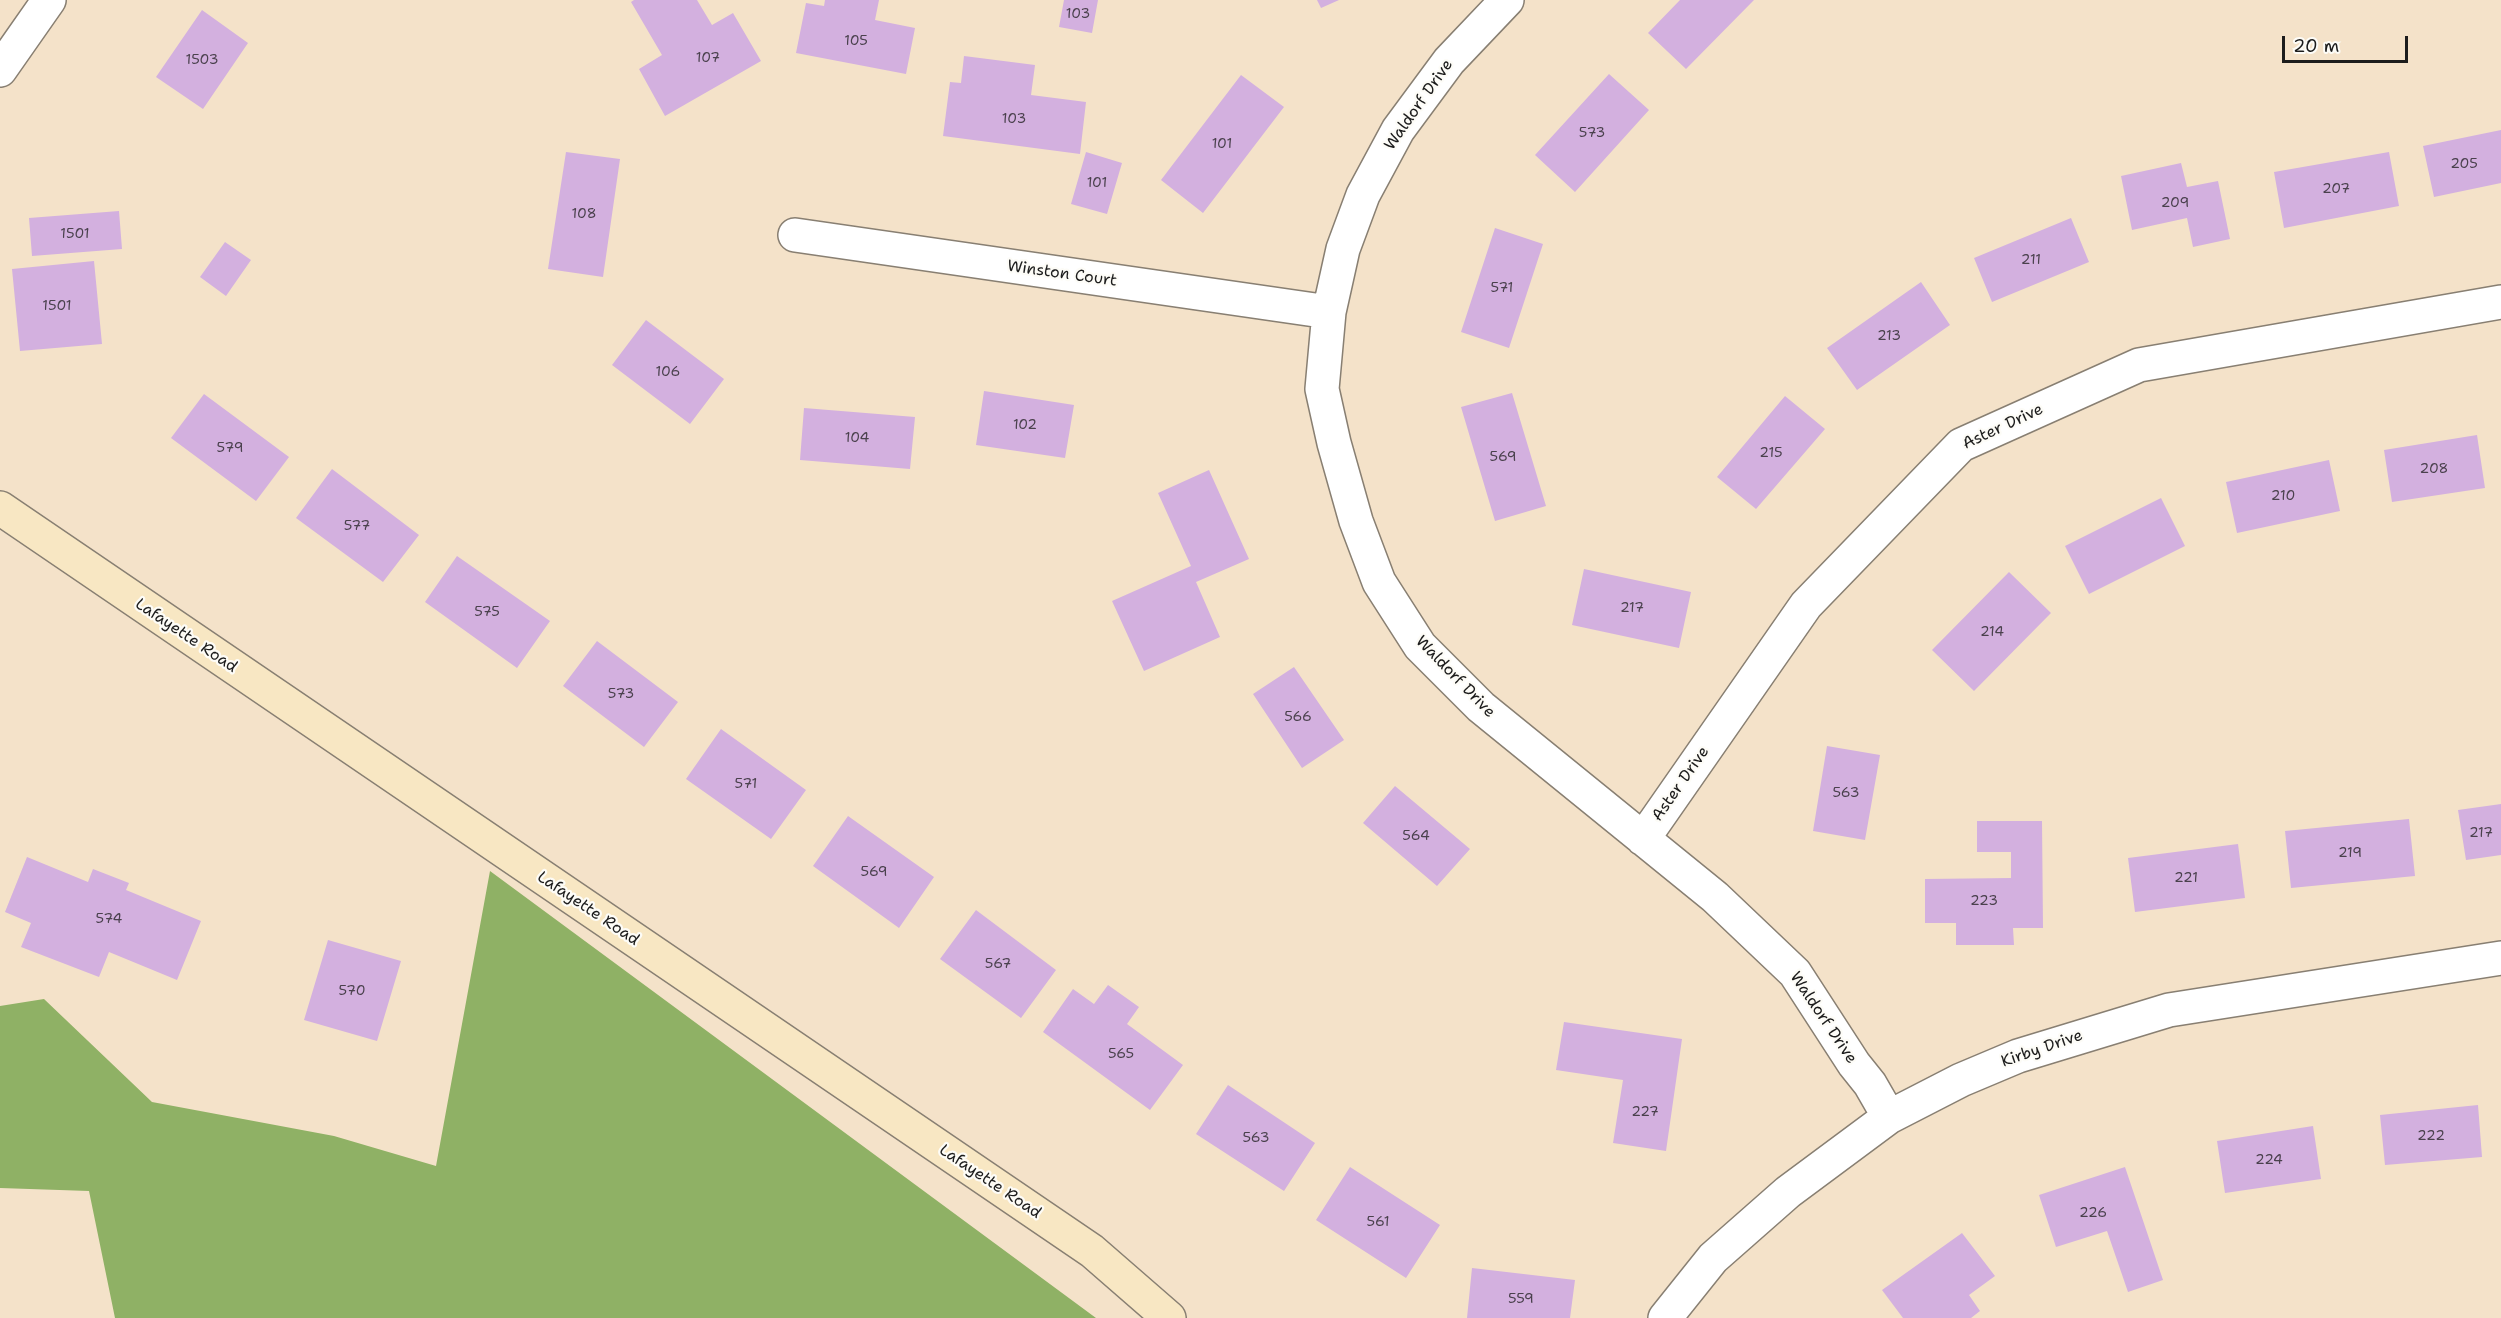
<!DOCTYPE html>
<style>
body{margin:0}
#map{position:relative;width:2501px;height:1318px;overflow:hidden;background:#f4e2c9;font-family:"Shantell Sans",sans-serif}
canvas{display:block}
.scale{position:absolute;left:2282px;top:36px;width:126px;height:27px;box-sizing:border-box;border:3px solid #1c1c1c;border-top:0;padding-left:8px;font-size:18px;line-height:21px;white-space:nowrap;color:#1c1c1c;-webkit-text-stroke:4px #fdfcf7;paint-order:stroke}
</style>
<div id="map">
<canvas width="2501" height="1318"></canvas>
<div class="scale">20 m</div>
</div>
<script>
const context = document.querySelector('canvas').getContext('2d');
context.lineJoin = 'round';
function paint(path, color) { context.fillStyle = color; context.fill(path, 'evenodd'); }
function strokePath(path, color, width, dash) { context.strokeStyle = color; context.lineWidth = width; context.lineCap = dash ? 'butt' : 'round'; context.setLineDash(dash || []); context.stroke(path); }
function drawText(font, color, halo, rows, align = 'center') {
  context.font = font + ' "Shantell Sans",sans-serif'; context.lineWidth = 4.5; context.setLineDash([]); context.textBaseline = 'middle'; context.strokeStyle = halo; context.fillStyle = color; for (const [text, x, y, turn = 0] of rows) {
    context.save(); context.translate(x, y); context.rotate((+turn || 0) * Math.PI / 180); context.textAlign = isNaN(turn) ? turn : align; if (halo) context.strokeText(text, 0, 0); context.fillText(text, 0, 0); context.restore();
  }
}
paint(new Path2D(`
 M 490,871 L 1096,1318 L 115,1318 L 89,1191 L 0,1188 L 0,1006 L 44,999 L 152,1102 L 334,1136 L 436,1166 Z`), '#8fb165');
paint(new Path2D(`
 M 634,0 L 697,0 L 712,25 L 733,13 L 761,61 L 665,116 L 639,69 L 662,55 L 631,2 Z
 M 825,0 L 879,0 L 875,20 L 915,28 L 906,74 L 796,53 L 806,3 L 824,6 Z
 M 1064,0 L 1098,0 L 1092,33 L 1059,27 Z
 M 1317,0 L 1339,0 L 1321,8 Z
 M 1680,0 L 1754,0 L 1686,69 L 1648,33 Z
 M 202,10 L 248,43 L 203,109 L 156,77 Z
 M 964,56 L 1035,65 L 1031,95 L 1086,102 L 1080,154 L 943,136 L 950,82 L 961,83 Z
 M 1609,74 L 1649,110 L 1575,192 L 1535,155 Z
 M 1241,75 L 1284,107 L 1203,213 L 1161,180 Z
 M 2501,130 L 2501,183 L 2434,197 L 2423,146 Z
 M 566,152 L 620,159 L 603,277 L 548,269 Z
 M 1086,152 L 1122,163 L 1107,214 L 1071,204 Z
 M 2389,152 L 2399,206 L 2284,228 L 2274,172 Z
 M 2181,163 L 2187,187 L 2218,181 L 2230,239 L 2193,247 L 2187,218 L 2132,230 L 2121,176 Z
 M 119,211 L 122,249 L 32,256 L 29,218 Z
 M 2071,218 L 2089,262 L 1992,302 L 1974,258 Z
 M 1495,228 L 1543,244 L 1509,348 L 1461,332 Z
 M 225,242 L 251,260 L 226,296 L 200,277 Z
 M 94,261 L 102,344 L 20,351 L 12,269 Z
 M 1921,282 L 1950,325 L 1857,390 L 1827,348 Z
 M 646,320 L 724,379 L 690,424 L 612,365 Z
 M 984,391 L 1074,405 L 1065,458 L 976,445 Z
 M 1512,393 L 1546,506 L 1495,521 L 1461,407 Z
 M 204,394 L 289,457 L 256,501 L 171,438 Z
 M 1785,396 L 1825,429 L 1756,509 L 1717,477 Z
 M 804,408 L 915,417 L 910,469 L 800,460 Z
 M 2477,435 L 2485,488 L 2392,502 L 2384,450 Z
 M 2329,460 L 2340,511 L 2237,533 L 2226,482 Z
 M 332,469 L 419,535 L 383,582 L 296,518 Z
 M 1209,470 L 1249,559 L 1196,582 L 1220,637 L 1144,671 L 1112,601 L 1191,566 L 1158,493 Z
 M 2161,498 L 2185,546 L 2089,594 L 2065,546 Z
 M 457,556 L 550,621 L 517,668 L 425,602 Z
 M 1584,569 L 1691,592 L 1679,648 L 1572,625 Z
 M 2009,572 L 2051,613 L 1974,691 L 1932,650 Z
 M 597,641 L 678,702 L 644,747 L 563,686 Z
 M 1294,667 L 1344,740 L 1302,768 L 1253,694 Z
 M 721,729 L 806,790 L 771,839 L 686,779 Z
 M 1827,746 L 1880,755 L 1865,840 L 1813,831 Z
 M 1395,786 L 1470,849 L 1437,886 L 1363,823 Z
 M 2501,804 L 2501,855 L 2466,860 L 2458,810 Z
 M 848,816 L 934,877 L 899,928 L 813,866 Z
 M 2409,819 L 2415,876 L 2291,888 L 2285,831 Z
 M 1977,821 L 2042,821 L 2043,928 L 2013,928 L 2014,945 L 1956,945 L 1956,923 L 1925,923 L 1925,879 L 2011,878 L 2011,852 L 1977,852 Z
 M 2238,844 L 2245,898 L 2135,912 L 2128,858 Z
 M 27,857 L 88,882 L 93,869 L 129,883 L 126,890 L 201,921 L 177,980 L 109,952 L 99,977 L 21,947 L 31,923 L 5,912 Z
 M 976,910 L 1056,970 L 1021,1018 L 940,959 Z
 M 328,940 L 401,961 L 377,1041 L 304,1020 Z
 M 1108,985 L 1139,1007 L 1127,1024 L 1183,1065 L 1150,1110 L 1043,1032 L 1073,989 L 1094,1004 Z
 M 1564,1022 L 1682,1039 L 1666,1151 L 1613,1143 L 1623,1080 L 1556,1070 Z
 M 1228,1085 L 1315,1143 L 1284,1191 L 1196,1134 Z
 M 2478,1105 L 2482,1157 L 2385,1165 L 2380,1115 Z
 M 2313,1126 L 2321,1179 L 2225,1193 L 2217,1141 Z
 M 1350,1167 L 1440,1225 L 1406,1278 L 1316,1220 Z
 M 2125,1167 L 2163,1280 L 2128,1292 L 2107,1231 L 2056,1247 L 2039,1195 Z
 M 1962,1233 L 1995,1276 L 1969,1295 L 1980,1311 L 1971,1318 L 1903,1318 L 1882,1290 Z
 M 1472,1268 L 1575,1280 L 1570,1318 L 1467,1318 Z`), '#d3b0df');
const minor = new Path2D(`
 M 1507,0 L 1449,61 L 1398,130 L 1363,195 L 1343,249 L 1329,312 L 1322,389 L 1334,443 L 1356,521 L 1379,582 L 1420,646 L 1481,707 L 1715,897 L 1795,973 L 1854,1064 L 1870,1084 L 1889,1117
 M 0,70 L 49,0
 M 795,235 L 1329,312
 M 1643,839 L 1806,605 L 1961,445 L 2139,365 L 2501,302
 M 1665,1318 L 1713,1258 L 1788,1192 L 1889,1117 L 1961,1080 L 2018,1056 L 2169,1010 L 2501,958`);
const secondary = new Path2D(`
 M 0,508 L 1092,1251 L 1169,1318`);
strokePath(minor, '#887f72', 36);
strokePath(secondary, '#887f72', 36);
strokePath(minor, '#fff', 33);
strokePath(secondary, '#f8e7c3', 33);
drawText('14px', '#4a414d', null, [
 ["103",1078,14],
 ["105",856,41],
 ["107",708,58],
 ["1503",202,60],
 ["103",1014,119],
 ["573",1592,133],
 ["101",1222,144],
 ["205",2464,164],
 ["101",1097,183],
 ["207",2336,189],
 ["209",2175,203],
 ["108",584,214],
 ["1501",75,234],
 ["211",2031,260],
 ["571",1502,288],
 ["1501",57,306],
 ["213",1889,336],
 ["106",668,372],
 ["102",1025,425],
 ["104",857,438],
 ["579",230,448],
 ["215",1771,453],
 ["569",1503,457],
 ["208",2434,469],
 ["210",2283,496],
 ["577",357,526],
 ["217",1632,608],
 ["575",487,612],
 ["214",1992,632],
 ["573",621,694],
 ["566",1298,717],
 ["571",746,784],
 ["563",1846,793],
 ["217",2481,833],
 ["564",1416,836],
 ["219",2350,853],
 ["569",874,872],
 ["221",2186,878],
 ["223",1984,901],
 ["574",109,919],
 ["567",998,964],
 ["570",352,991],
 ["565",1121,1054],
 ["227",1645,1112],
 ["222",2431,1136],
 ["563",1256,1138],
 ["224",2269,1160],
 ["226",2093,1213],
 ["561",1378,1222],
 ["559",1521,1299]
]);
drawText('16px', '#1c1c1c', '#fdfcf7', [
 ["Waldorf Drive",1419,105,-55],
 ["Winston Court",1062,274,8],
 ["Aster Drive",2003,427,-25],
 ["Lafayette Road",186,636,34],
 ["Waldorf Drive",1455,677,46],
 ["Aster Drive",1681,784,-55],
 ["Lafayette Road",588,909,34],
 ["Waldorf Drive",1823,1018,56],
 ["Kirby Drive",2042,1049,-19],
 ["Lafayette Road",990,1182,34]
]);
</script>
